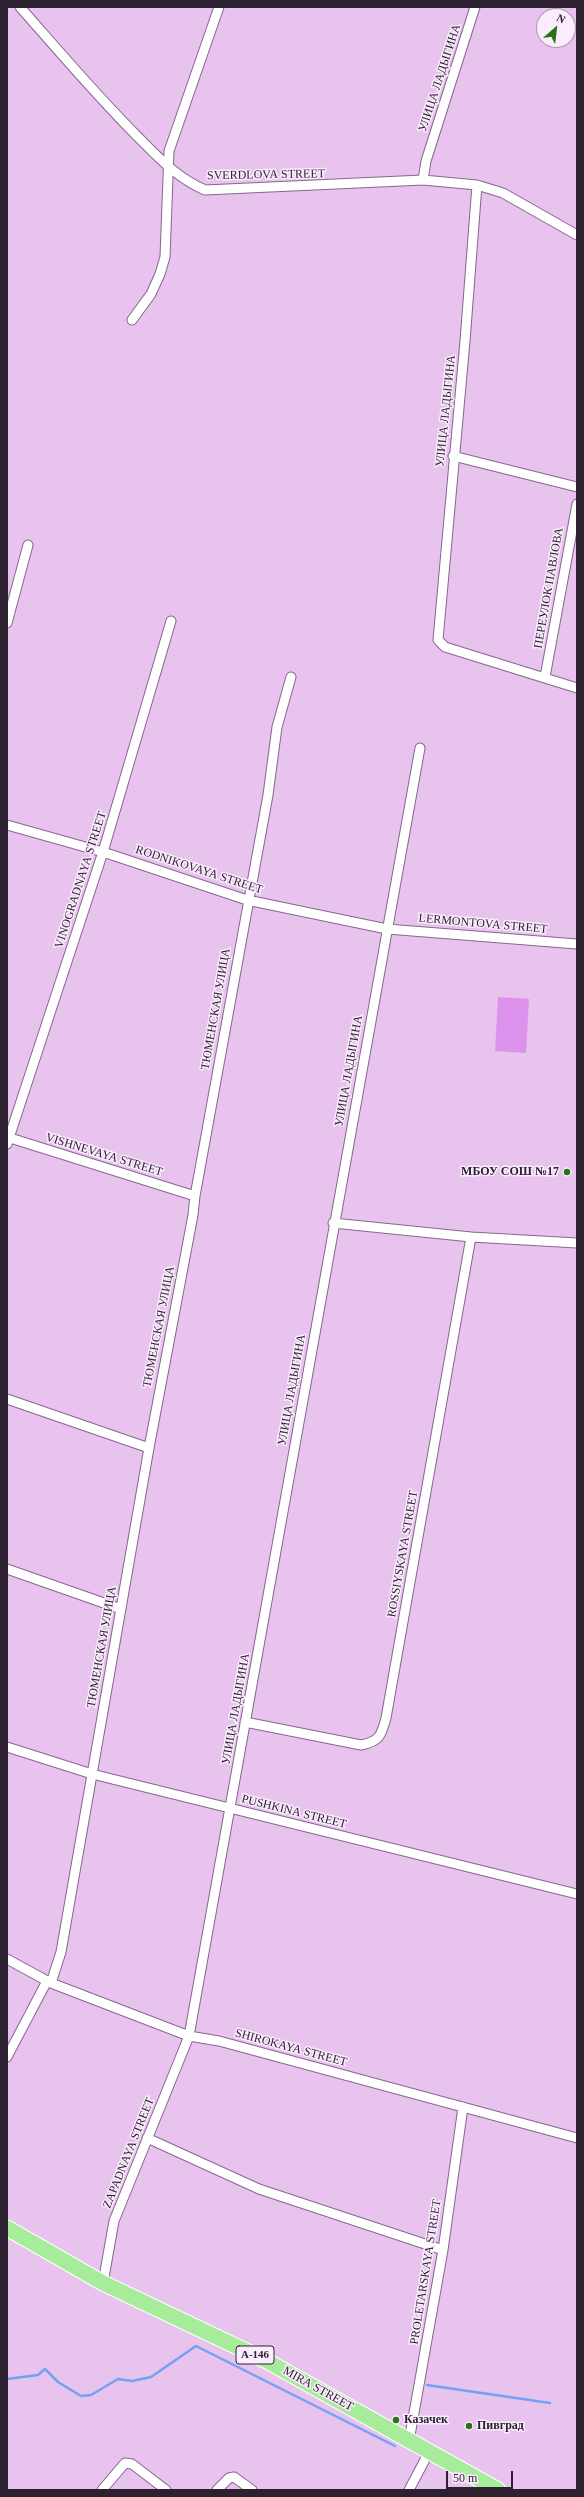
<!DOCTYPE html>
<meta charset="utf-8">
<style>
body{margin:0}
#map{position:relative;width:584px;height:2497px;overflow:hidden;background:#e7c3ee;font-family:"Times New Roman",serif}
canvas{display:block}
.frame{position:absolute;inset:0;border:8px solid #2d2030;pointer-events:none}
.north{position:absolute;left:536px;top:8px;width:40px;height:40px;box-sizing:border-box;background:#fbedfe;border:1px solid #a99bac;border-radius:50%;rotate:28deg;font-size:11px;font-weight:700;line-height:16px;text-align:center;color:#2d2030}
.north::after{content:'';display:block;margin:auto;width:14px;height:18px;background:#277317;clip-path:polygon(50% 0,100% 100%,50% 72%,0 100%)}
.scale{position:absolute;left:446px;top:2471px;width:67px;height:18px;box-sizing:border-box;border:2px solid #2d2030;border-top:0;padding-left:5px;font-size:12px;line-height:14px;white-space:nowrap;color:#2d2030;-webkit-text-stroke:3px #fbedfe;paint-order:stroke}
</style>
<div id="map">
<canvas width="584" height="2497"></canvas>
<div class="frame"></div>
<div class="north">N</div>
<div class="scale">50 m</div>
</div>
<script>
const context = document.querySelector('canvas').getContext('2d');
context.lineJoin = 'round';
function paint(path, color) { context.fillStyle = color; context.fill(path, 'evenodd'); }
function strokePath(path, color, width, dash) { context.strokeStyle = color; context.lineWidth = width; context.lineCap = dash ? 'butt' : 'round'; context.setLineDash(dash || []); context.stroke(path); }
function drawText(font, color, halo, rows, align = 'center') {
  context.font = font + ' "Times New Roman",serif'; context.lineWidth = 3; context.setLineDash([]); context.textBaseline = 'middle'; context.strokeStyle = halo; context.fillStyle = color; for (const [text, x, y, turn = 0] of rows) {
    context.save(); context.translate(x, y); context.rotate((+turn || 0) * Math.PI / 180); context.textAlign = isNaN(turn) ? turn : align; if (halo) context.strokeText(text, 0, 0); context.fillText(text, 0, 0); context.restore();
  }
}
paint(new Path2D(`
 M 498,997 L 529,999 L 526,1053 L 495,1051 Z`), '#dc92ec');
strokePath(new Path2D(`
 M 7,2379 L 38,2375 L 45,2369 L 58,2382 L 81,2396 L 91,2395 L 118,2379 L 132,2381 L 151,2377 L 196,2346 L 395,2446
 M 427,2385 L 550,2403`), '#73a2f3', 2.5);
const minor = new Path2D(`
 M 20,7 C 58,50 96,95 137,136 C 159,158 177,178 205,190 L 423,180 L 477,185 L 503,193 L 577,235
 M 423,180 L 426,161 L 475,7
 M 477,185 L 465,341 L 438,640 L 445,647 L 577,688
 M 132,320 L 151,294 L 160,274 L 165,257 L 169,151 L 219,7
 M 453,456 L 577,487
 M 7,623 L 28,545
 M 545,677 L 577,504
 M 7,825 L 103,852 L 247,900 L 387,929 L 577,944
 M 7,1137 L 195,1196
 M 7,1144 L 103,852 L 171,621
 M 333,1223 L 471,1237 L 577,1243
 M 7,1399 L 149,1448
 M 7,1569 L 121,1609
 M 245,1722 L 361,1745 C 380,1741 381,1736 386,1718 L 471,1237
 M 7,1747 L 92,1774 L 577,1894
 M 7,1959 L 51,1983 L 189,2036 L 219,2041 L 577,2138
 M 51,1983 L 61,1952 L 149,1448 L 193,1215 L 195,1196 L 268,795 L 277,727 L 291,677
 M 7,2057 L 47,1981
 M 147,2138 L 259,2189 L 443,2250
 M 103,2283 L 114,2221 L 189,2036 L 420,748
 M 409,2441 L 443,2250 L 463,2107
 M 102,2490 L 125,2463 L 132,2464 L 166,2490
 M 217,2490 L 229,2478 L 234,2477 L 252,2490
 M 409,2490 L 429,2452`);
const trunk = new Path2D(`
 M 7,2228 L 103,2283 L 267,2361 L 498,2490`);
strokePath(minor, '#87678e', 11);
strokePath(trunk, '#fff', 17);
strokePath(minor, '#fff', 9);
strokePath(trunk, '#a6ec9a', 15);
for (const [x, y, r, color] of [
 [567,1172,4,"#277317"],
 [396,2420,4,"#277317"],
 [469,2426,4,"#277317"]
]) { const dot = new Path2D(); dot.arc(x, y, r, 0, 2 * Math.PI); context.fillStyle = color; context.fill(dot); strokePath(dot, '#fbedfe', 1.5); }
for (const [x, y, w] of [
 [255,2355,38]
]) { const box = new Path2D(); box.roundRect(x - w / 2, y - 9, w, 18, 3); context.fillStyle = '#fbedfe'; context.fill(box); strokePath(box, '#2d2030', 1); }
drawText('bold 11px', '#2d2030', null, [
 ["А-146",255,2355]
]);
drawText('12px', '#2d2030', '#fbedfe', [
 ["УЛИЦА ЛАДЫГИНА",440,78,-72],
 ["SVERDLOVA STREET",266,175,-1],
 ["УЛИЦА ЛАДЫГИНА",446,411,-84],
 ["ПЕРЕУЛОК ПАВЛОВА",549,588,-80],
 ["RODNIKOVAYA STREET",199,870,18],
 ["VINOGRADNAYA STREET",81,880,-72],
 ["LERMONTOVA STREET",483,924,5],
 ["ТЮМЕНСКАЯ УЛИЦА",216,1009,-80],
 ["УЛИЦА ЛАДЫГИНА",349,1071,-80],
 ["VISHNEVAYA STREET",104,1155,17],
 ["ТЮМЕНСКАЯ УЛИЦА",159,1327,-79],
 ["УЛИЦА ЛАДЫГИНА",292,1390,-80],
 ["ROSSIYSKAYA STREET",403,1554,-80],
 ["ТЮМЕНСКАЯ УЛИЦА",102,1647,-80],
 ["УЛИЦА ЛАДЫГИНА",236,1709,-80],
 ["PUSHKINA STREET",294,1812,14],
 ["SHIROKAYA STREET",291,2048,15],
 ["ZAPADNAYA STREET",129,2153,-68],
 ["PROLETARSKAYA STREET",426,2272,-81],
 ["MIRA STREET",318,2389,29]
]);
drawText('bold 12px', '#2d2030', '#fbedfe', [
 ["МБОУ СОШ №17",559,1172,"right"],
 ["Казачек",404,2420],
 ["Пивград",477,2426]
], 'left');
</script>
